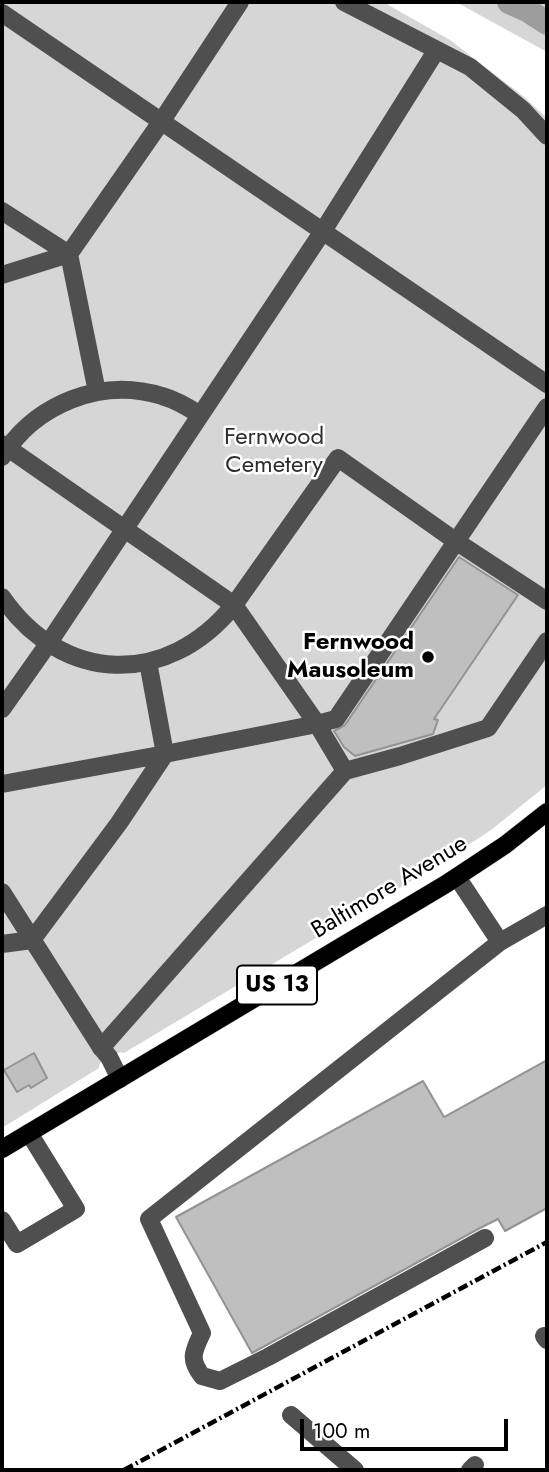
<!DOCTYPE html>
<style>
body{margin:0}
#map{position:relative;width:549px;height:1472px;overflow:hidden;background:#fff;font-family:Jost,sans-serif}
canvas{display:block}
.frame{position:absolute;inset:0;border:4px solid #000;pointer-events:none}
.scale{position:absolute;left:300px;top:1419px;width:208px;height:32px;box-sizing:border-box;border:4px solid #000;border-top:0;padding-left:9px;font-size:21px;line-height:24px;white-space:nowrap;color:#000;-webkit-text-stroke:5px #fff;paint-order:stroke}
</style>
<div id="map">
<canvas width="549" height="1472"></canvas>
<div class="frame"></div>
<div class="scale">100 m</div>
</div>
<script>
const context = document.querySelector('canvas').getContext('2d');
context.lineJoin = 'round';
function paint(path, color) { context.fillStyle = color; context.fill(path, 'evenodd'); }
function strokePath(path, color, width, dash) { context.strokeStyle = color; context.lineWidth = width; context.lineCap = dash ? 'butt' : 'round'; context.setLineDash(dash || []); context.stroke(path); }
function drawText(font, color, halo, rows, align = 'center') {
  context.font = font + ' Jost,sans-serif'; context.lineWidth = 5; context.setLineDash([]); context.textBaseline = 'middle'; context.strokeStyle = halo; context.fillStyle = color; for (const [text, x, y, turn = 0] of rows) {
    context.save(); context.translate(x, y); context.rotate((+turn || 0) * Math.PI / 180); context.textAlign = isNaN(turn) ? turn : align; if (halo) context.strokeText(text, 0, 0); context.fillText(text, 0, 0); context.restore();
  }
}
paint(new Path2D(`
 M 2,2 L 383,2 L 450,40 L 523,96 L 547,118 L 547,785 L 491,830 L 436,866 L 124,1053 L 120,1052 L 100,1063 L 99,1068 L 2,1128 Z
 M 456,2 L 547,2 L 547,52 Z`), '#d6d6d6');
strokePath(new Path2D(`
 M 509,2 L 527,10 L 547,23`), '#9d9d9d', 24);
const building = new Path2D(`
 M 459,557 L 518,595 L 434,719 L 438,720 L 433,734 L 355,756 L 344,747 L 334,731 L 345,725 Z
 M 34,1053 L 47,1078 L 31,1088 L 29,1085 L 17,1092 L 4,1070 Z
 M 547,1060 L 547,1208 L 505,1231 L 498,1219 L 480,1228 L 252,1353 L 176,1217 L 423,1081 L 444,1117 Z`);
paint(building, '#bfbfbf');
strokePath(building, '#939393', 2);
const major = new Path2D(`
 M 2,1149 L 446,884 L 505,845 L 547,812`);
strokePath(major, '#dbdbdb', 19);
strokePath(new Path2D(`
 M 344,2 L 470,67 L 523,110 L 547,136
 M 2,13 L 547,384
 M 2,211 L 69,254 L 2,275
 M 97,392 L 69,254 L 161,122 L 240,2
 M 547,407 L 336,719 L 317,724 L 234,605 L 338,458 L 457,542 L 547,601
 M 2,444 L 234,605 C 167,688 62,684 2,597
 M 2,457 C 35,404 101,377 162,396 C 176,400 188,407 200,415
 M 2,709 L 48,644 L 323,231 L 436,51
 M 345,771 L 400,756 L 488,728 L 547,641
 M 2,784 L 165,754 L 317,724 L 345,771 L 101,1048
 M 457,877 L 500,942 L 547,915
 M 2,892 L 100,1046 L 109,1057 L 120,1079
 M 2,944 L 32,940 L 119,823 L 165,754 L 148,662
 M 2,1220 L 17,1244 L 76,1209 L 29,1133
 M 485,1238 L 268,1357 L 220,1381 L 202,1376 C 189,1359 193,1352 202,1333 L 149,1219 L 500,942
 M 544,1336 L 547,1340
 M 291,1415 L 355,1470
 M 470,1470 L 475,1465`), '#4f4f4f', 18);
strokePath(major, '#000', 18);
strokePath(new Path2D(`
 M 124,1470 L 547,1242`), '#000', 4.5, [10, 3.5, 2, 3.5]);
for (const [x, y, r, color] of [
 [428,657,7,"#000"]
]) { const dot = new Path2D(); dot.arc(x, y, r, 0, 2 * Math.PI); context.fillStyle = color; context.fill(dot); strokePath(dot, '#fff', 2.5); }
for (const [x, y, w] of [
 [277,985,80]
]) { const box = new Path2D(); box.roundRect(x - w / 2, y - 19.5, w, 39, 5); context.fillStyle = '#fff'; context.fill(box); strokePath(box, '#000', 2); }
drawText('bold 23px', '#000', null, [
 ["US 13",277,985]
]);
drawText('24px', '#2d2d2d', '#fff', [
 ["Fernwood",274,438],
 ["Cemetery",274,466]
]);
drawText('bold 24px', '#000', '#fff', [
 ["Fernwood",414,643],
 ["Mausoleum",414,671]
], 'right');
drawText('24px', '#000', '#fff', [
 ["Baltimore Avenue",390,888,-31]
]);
</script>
